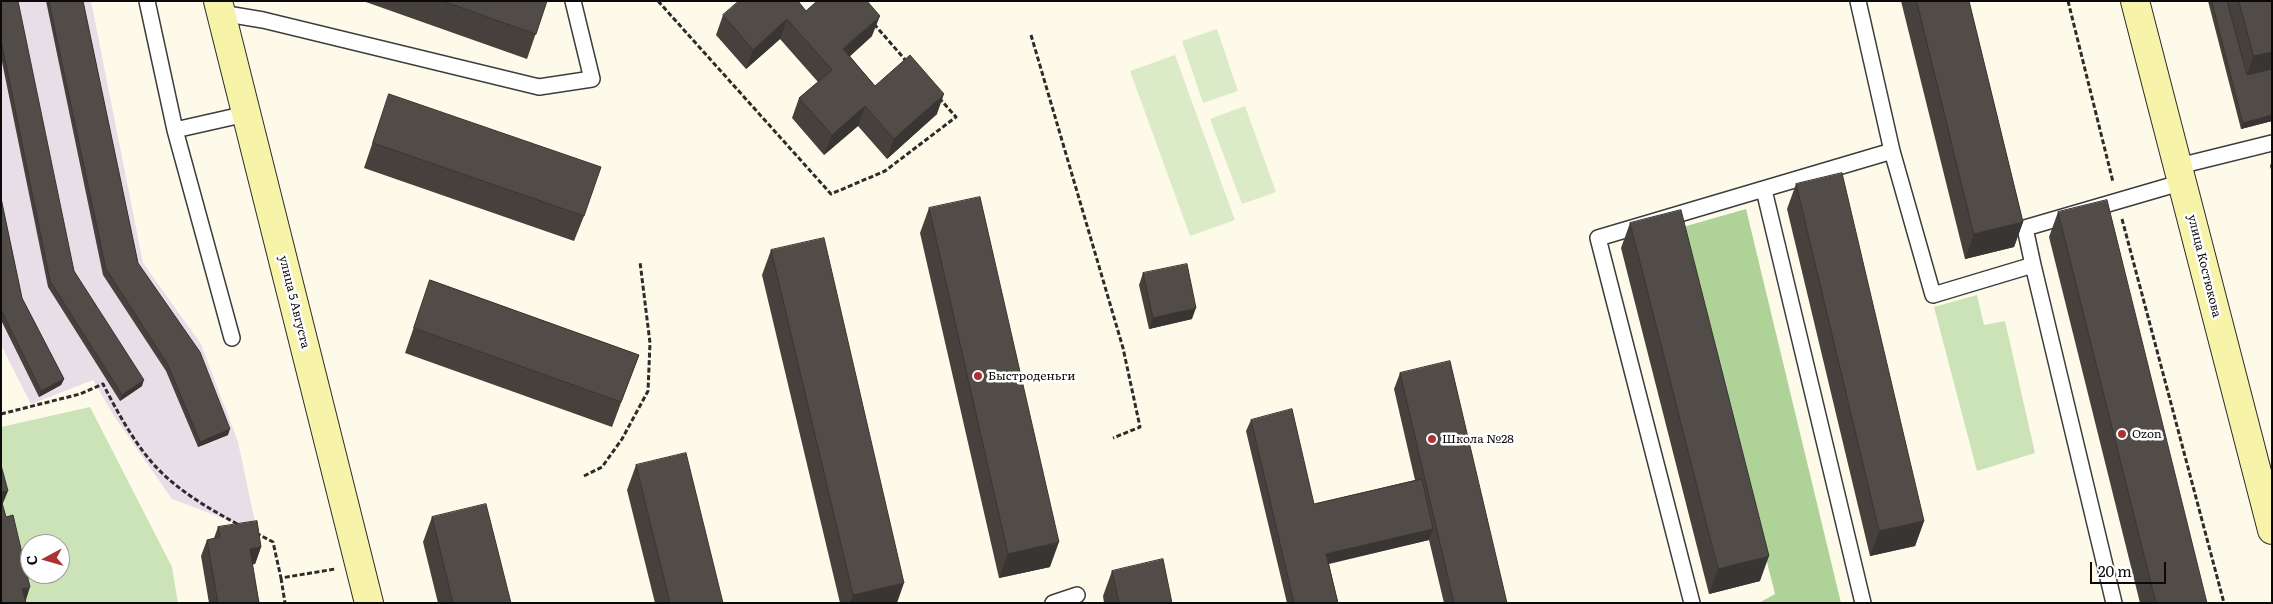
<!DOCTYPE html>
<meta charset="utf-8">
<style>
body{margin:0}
#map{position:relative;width:2273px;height:604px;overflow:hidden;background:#fdfae9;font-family:Literata,serif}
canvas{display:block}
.frame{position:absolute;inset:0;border:2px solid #0a0a0a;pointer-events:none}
.north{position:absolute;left:20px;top:534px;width:50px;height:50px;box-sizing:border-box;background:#fff;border:1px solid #9d9d9d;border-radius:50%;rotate:264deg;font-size:14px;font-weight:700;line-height:20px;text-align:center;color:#0a0a0a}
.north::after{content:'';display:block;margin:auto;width:18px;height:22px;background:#ab3331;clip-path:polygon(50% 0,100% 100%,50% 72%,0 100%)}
.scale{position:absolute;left:2090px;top:562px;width:76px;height:22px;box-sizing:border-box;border:2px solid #0a0a0a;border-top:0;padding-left:6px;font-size:15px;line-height:18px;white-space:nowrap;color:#0a0a0a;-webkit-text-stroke:4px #fff;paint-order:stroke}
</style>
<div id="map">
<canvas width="2273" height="604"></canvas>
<div class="frame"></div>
<div class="north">С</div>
<div class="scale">20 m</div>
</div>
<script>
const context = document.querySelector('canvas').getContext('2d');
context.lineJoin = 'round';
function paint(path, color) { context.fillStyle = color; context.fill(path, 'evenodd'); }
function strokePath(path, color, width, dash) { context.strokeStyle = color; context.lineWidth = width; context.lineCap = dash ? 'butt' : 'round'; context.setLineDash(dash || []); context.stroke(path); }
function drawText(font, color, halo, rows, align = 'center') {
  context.font = font + ' Literata,serif'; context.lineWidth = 5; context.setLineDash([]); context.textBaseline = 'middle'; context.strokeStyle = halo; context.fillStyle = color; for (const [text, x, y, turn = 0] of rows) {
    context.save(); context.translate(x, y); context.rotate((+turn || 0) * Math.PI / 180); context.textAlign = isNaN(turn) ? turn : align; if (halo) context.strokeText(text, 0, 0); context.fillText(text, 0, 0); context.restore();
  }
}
paint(new Path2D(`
 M 1,1 L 91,1 L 143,263 L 201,344 L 238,442 L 257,531 L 172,499 L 114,416 L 93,380 L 31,404 L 1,345 Z`), '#e8dee8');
paint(new Path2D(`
 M 1977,295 L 1984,325 L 2005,321 L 2035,453 L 1977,471 L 1934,307 Z
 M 90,407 L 172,567 L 178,603 L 25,603 L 1,497 L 1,427 ZM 30,544 L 60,544 L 60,574 L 30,574 Z`), '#cbe3b7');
paint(new Path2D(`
 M 1746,209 L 1841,603 L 1759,603 L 1775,594 L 1683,227 Z`), '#aed298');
paint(new Path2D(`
 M 1217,29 L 1238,91 L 1203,103 L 1182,41 Z
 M 1175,55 L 1235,220 L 1190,236 L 1130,71 Z
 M 1245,106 L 1276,192 L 1242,204 L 1210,119 Z`), '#dcebc7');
const lane = new Path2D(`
 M 147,1 L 175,130 L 232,338
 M 1858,1 L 1892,151
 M 221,13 L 263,20 L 539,87 L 592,79 L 573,1
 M 175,130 L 246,114
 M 2179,166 L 2272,143
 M 1764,190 L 1863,603
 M 2033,265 L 2114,603
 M 1053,603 L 1077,595
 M 1692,603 L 1598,238 L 1892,151 L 1933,295 L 2033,265 L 2025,228 L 2183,182`);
const secondary = new Path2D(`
 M 218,1 L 369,603
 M 2135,1 L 2272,530`);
strokePath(lane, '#3d3d3d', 18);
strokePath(secondary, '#2c2c2c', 30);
strokePath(new Path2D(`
 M 658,1 L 831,194 L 885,171 L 956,117 L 940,99
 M 2068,1 L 2113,182
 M 874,24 L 908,63
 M 1031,35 L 1123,348 L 1140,427 L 1113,438
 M 2122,219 L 2224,603
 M 1,414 L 80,394 L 103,384 C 118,413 137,449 162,473 C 185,495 213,511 241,526
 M 584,476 L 602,467 L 622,439 L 648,391 L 650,343 L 640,262
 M 256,533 L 273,542 L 281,578 L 335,569
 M 281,578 L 285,603`), '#2c2c2c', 3, [5, 2.5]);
strokePath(lane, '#fff', 15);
strokePath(secondary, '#f7f4aa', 28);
paint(new Path2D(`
 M 1,1 L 74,271 L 142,386 L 120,401 L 48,287 L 1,57 Z
 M 46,1 L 83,1 L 138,263 L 228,435 L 198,447 L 166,371 L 103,275 Z
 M 363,1 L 547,1 L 527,59 Z
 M 1901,1 L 1969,1 L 2023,222 L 2014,247 L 1965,259 Z
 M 2208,1 L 2272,1 L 2272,121 L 2241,129 Z
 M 806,11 L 872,36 L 850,56 L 875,86 L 937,114 L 887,159 L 858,126 L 824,155 L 792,118 L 799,98 L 818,82 L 780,39 L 746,69 L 716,35 L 723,15 Z
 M 389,94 L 584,216 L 574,241 L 364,168 Z
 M 2272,161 L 2272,173 L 2270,166 Z
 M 1796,184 L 1924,521 L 1915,546 L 1870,556 L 1787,209 Z
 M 1,198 L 22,298 L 64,379 L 61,385 L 39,397 L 1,320 Z
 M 929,208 L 1050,567 L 999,578 L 920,233 Z
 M 2058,212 L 2207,603 L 2140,603 L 2049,237 Z
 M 1630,223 L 1760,581 L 1709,594 L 1621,248 Z
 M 771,250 L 897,603 L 840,603 L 762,275 Z
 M 1143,273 L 1192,319 L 1149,329 L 1139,285 Z
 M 430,280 L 639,355 L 612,427 L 405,353 Z
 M 1400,373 L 1507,603 L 1444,603 L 1429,540 L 1329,564 L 1338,603 L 1287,603 L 1246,431 L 1251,420 L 1314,504 L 1415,480 L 1394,389 Z
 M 636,465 L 723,603 L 655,603 L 627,490 Z
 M 432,517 L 511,603 L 438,603 L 423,542 Z
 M 218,527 L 261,547 L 255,564 L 252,564 L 259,603 L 209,603 L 201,556 L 207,540 L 214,538 Z
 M 1112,571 L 1172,603 L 1104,603 L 1103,596 Z`), '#46413d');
paint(new Path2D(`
 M 880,16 L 872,36 L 836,69 L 843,49 Z
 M 787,19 L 780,39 L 746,69 L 753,50 Z
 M 2272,52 L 2272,74 L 2244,81 L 2254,56 Z
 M 944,94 L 937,114 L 887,159 L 894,139 Z
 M 865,106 L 858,126 L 824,155 L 832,135 Z
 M 2272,115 L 2272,121 L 2241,129 L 2243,123 Z
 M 2023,222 L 2014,247 L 1965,259 L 1974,234 Z
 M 1196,308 L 1192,319 L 1149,329 L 1153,318 Z
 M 64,379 L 61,385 L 39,397 L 41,391 Z
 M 144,380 L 142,386 L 120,401 L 122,395 Z
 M 230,429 L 228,435 L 198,447 L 200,442 Z
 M 8,491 L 1,508 L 1,492 Z
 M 1924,521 L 1915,546 L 1870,556 L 1879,531 Z
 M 1433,529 L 1429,540 L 1322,565 L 1326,554 Z
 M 1059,542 L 1050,567 L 999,578 L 1008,554 Z
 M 261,547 L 255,564 L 244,566 L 250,549 Z
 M 1769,556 L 1760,581 L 1709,594 L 1718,569 Z
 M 904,583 L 897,603 L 850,603 L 853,595 Z
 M 30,587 L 25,603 L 22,589 Z`), '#393532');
const building = new Path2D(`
 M 1,1 L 18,1 L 74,271 L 144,380 L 122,395 L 50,281 L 1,40 Z
 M 49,1 L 83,1 L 138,263 L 200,352 L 230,429 L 200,442 L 168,365 L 106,269 Z
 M 443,1 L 547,1 L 536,34 Z
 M 739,1 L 798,1 L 806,11 L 817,1 L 867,1 L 880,16 L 843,49 L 875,86 L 910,55 L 944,94 L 894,139 L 865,106 L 832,135 L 799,98 L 832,70 L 787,19 L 753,50 L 723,15 Z
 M 1917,1 L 1969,1 L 2023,222 L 1974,234 Z
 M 2212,1 L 2227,1 L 2247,75 L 2272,69 L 2272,115 L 2243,123 Z
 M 2239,1 L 2272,1 L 2272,52 L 2254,56 Z
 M 389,94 L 601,167 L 584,216 L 373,143 Z
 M 1842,173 L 1924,521 L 1879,531 L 1796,184 Z
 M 980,197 L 1059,542 L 1008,554 L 929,208 Z
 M 1,198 L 22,298 L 64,379 L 41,391 L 1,310 Z
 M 2107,200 L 2207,603 L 2156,603 L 2058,212 Z
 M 1681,210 L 1769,556 L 1718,569 L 1630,223 Z
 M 824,238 L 904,583 L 853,595 L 771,250 Z
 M 1187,264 L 1196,308 L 1153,318 L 1143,273 Z
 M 430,280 L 639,355 L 621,402 L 414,328 Z
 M 1450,361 L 1507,603 L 1454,603 L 1400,373 Z
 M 1292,409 L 1314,504 L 1422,479 L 1433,529 L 1326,554 L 1338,603 L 1294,603 L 1251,420 Z
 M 686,453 L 723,603 L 670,603 L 636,465 Z
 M 1,465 L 8,491 L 1,492 Z
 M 1,499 L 6,517 L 13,515 L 30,587 L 22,589 L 26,603 L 1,603 Z
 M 486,504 L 511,603 L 453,603 L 432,517 Z
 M 257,521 L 261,547 L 250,549 L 259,603 L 218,603 L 207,540 L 220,537 L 218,527 Z
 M 1163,559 L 1172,603 L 1119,603 L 1112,571 Z`);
paint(building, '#514c47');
strokePath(building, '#393532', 1);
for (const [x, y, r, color] of [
 [978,376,5,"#ab3331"],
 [2122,434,5,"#ab3331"],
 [1432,439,5,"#ab3331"]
]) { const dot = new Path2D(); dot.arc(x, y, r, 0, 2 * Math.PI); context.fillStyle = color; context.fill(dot); strokePath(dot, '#fff', 2); }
drawText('12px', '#0a0a0a', '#fff', [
 ["улица Костюкова",2204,266,76],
 ["улица 5 Августа",294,302,76]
]);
drawText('12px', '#0a0a0a', '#fff', [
 ["Быстроденьги",988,376],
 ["Ozon",2132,434],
 ["Школа №28",1442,439]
], 'left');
</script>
